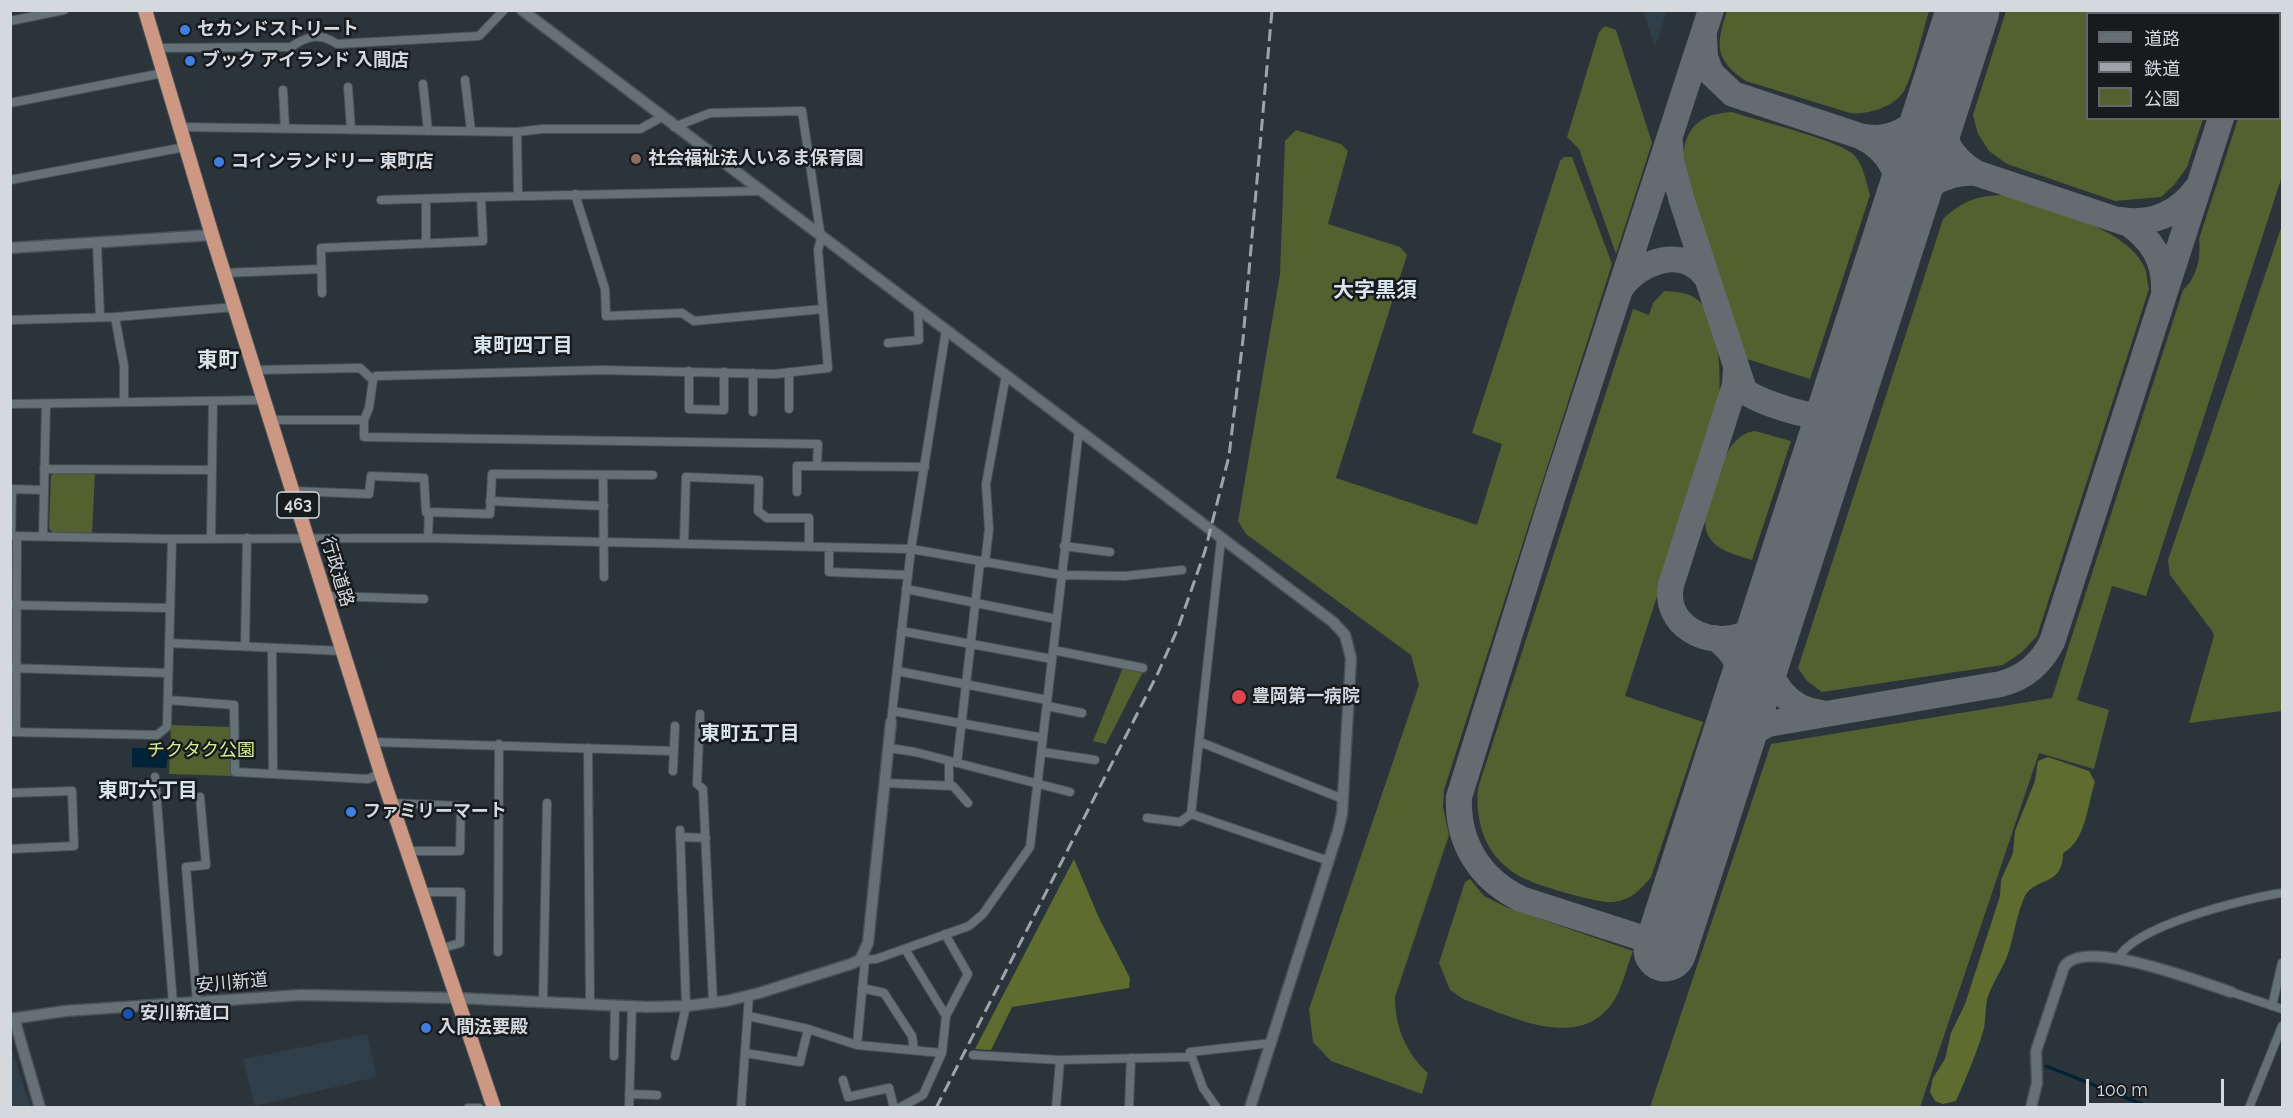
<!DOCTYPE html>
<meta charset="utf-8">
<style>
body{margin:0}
#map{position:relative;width:2293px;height:1118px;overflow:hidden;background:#2b343a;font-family:Raleway,"Noto Sans JP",sans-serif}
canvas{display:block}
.frame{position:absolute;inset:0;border:12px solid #d4d9de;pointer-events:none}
.legend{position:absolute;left:2086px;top:12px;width:195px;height:108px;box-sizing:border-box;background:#171b1e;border:2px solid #63676b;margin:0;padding:8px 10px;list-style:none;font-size:18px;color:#d4d9de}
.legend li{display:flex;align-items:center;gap:12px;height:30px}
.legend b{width:30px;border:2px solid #63676b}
.scale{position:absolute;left:2086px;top:1079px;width:138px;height:27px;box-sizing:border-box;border:3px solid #d4d9de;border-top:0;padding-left:8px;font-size:18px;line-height:21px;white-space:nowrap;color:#d4d9de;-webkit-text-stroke:4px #171b1e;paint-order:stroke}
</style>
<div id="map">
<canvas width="2293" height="1118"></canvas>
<div class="frame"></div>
<ul class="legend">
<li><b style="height:8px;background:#667077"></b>道路</li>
<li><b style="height:8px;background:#9ea4aa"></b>鉄道</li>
<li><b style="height:16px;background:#53602f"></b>公園</li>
</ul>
<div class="scale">100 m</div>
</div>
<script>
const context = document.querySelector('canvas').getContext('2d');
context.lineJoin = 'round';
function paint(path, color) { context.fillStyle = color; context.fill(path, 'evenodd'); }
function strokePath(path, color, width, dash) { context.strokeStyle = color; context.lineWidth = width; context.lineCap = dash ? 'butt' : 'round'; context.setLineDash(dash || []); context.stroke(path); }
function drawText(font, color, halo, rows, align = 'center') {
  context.font = font + ' Raleway,"Noto Sans JP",sans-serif'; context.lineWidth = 5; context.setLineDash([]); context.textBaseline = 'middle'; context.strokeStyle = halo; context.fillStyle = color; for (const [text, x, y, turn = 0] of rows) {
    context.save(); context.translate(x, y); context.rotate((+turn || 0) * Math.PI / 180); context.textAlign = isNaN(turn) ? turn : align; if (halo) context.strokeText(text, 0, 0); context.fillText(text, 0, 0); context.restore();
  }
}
paint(new Path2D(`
 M 1643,11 L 1667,11 L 1655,47 Z
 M 367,1034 L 377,1077 L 255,1106 L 243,1059 Z
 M 10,1043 L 24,1087 L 31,1107 L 11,1107 Z`), '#2f3e48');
paint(new Path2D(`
 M 1727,11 L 1727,10 L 1929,11 C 1923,30 1913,76 1904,91 C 1894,107 1868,115 1850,113 L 1746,81 C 1714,60 1716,44 1727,11 Z
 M 2006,11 L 2238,11 L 2237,14 L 2088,14 L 2088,118 L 2203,119 L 2187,167 L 2174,185 L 2161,197 L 2115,201 L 2007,164 L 1989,151 L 1978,134 L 1973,115 Z
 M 2273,11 L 2282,11 L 2282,176 L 2146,596 L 2112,586 L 2077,700 L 2109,710 L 2094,769 L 2039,753 L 1920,1107 L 1650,1107 L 1771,744 L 2052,698 L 2183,290 C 2197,278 2201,257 2199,239 L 2238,119 L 2280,118 L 2280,14 L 2272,13 Z
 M 1605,26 L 1616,30 L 1652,143 L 1616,254 L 1579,149 L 1567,137 L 1599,32 Z
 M 1732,112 C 1755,120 1843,141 1855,156 C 1864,167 1866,182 1870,195 L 1810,379 L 1747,359 L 1682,165 C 1684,129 1697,114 1732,112 Z
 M 1296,130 L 1341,144 L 1348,151 L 1328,224 L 1400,247 L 1407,255 L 1336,478 L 1477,525 L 1502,444 L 1472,433 L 1560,161 L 1564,157 L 1572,157 L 1612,264 L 1444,790 L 1443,807 L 1449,835 L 1395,997 C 1395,1027 1406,1053 1428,1073 L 1422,1094 L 1331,1061 L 1313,1042 L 1309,1009 L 1419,685 L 1411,655 L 1246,534 L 1238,521 L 1280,274 L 1285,141 Z
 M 2004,195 C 2044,209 2124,225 2144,266 C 2147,272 2147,282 2149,289 L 2037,636 L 2022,652 L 2003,665 L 1822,692 L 1807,681 L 1798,668 L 1943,219 C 1964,200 1976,196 2004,195 Z
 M 2282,225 L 2282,711 L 2189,723 L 2214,636 L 2212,631 L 2170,575 L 2168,560 Z
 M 1664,291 C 1677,292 1689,292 1699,301 C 1720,318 1721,377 1719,403 L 1625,696 L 1703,722 L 1651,877 C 1641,890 1630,900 1614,902 C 1598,904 1536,885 1521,877 C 1512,872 1503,865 1496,857 C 1480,836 1476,813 1478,788 L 1633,309 L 1649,315 L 1653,303 Z
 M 1755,431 L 1791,441 L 1752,560 C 1731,553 1706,549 1705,522 C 1714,493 1721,435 1755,431 Z
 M 54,472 L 95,473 L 92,533 L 53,532 L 49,529 L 51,476 Z
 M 1124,665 L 1145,668 L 1106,744 L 1093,741 Z
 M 171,725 L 232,727 L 231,776 L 169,774 Z
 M 1470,879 L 1484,896 L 1506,907 L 1633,951 C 1627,966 1623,985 1615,999 C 1581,1055 1508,1015 1463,999 L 1450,990 L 1439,963 L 1465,882 Z`), '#53602f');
paint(new Path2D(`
 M 2048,757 L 2089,771 L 2095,782 C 2087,806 2086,841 2063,853 C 2063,888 2034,876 2024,898 C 2017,914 2014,934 2009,951 C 2004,967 1994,980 1988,996 C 1985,1005 1986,1018 1984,1028 C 1977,1053 1966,1078 1956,1101 L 1943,1104 L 1935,1101 L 1930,1092 L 1933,1078 L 1945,1059 L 1951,1033 L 1965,1004 L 2000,896 L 2001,880 L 2013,853 L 2015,831 L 2035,781 L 2038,761 Z
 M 1074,859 L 1099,918 L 1130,978 L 1129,988 L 1012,1007 L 991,1050 L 975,1049 Z`), '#5e6d2f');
paint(new Path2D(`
 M 132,748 L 169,748 L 166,768 L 132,767 Z`), '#012337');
strokePath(new Path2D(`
 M 2046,1066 L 2152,1108`), '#012337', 3);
strokePath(new Path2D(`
 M 2255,14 L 2256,10
 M 1704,37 L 1705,57 L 1711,73 L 1733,94 L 1860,136 C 1893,151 1902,180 1903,214
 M 1941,95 C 1935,128 1947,156 1976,173 L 2129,224 C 2151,239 2165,261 2164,289
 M 1860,136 C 1896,145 1921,121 1941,95
 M 1670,143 L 1671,161 L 1682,201 L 1744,390 C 1753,400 1803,416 1817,415 C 1827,415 1835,409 1842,402
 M 1903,214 C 1917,188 1946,171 1976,173
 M 2121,220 C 2151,225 2179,214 2197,188
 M 1621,288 C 1640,260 1685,246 1706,277
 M 1736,369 L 1735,385 L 1671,585 C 1663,625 1708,649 1743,635 C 1758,629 1768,617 1777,604
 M 1806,414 C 1820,420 1828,432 1827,448
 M 1715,638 C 1736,652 1744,673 1747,697
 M 1763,647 C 1769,680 1785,709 1821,713
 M 1728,756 L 1745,737 L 1768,724 L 2001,684 C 2024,678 2041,664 2052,642 L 2221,118
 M 1667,946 L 1521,899 C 1480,879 1457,843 1459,797 L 1555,489 L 1711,10`), '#646c72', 26);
strokePath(new Path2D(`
 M 1665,950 L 1968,10`), '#646c72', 63);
const minor = new Path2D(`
 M 10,21 L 64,10
 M 155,48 L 291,47 C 307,36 320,32 337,44 L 479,36 L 504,10
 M 465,80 L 471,131
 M 423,84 L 428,131
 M 348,87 L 351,130
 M 283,90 L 285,129
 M 10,103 L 163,73
 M 179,127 L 517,132 L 542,129 L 640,129 L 662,117
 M 517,132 L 518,196
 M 10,180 L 185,147
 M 575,194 L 605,289 L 606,316 L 682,313 L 694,321 L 823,309
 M 426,199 L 426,243
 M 381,200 L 481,197
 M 97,244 L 100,317
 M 224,273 L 321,269
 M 322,293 L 321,248 L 483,241 L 481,197 L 760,191
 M 115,317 L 124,366 L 124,402
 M 10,320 L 115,317 L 235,307
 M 888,343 L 919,340 L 918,309
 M 255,370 L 360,368 L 373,380
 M 689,371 L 689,409 L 724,410 L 724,372
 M 753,373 L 753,412
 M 10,404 L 265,400
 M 789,409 L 789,372
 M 272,420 L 364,420 L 369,408 L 373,380 L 376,376 L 601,370 L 775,374 L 828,368 L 818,250 L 821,238 L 802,111 L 710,113 L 674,127
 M 364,420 L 364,437 L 818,444 L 817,466 L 797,466 L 797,492
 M 817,466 L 925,467
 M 44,469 L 212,470
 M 603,475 L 604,577
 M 10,489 L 44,490
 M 293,491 L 369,494 L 371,476 L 424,478 L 426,512 L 490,514 L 492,474 L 653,475
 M 490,501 L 604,506
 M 10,536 L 172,539 L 428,538 L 911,549 L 1061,575 L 1125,576 L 1182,570
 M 11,536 L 12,489
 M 43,536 L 46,404
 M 211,537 L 213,401
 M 428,538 L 429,512
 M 684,544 L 686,477 L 759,480 L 758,511 L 767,518 L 809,518 L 809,547
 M 1064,546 L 1110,552
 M 829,547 L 829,572 L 908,575
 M 985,563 L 989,529 L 986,484 L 1006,375
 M 906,589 L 1056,619
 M 326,596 L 424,599
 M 10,605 L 170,608
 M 901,631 L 1052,659
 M 169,643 L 343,651
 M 245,646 L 247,538
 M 272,648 L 273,774
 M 1053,650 L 1143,668
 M 10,668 L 168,673
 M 897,671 L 1047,700
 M 168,700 L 234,705 L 235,772 L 368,779 L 381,773
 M 1047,706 L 1082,713
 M 893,711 L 1043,738
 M 700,714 L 697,784 L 703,789 L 713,1002
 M 891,722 L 911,549 L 946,330
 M 10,732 L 157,735 L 167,727 L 172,539
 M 16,732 L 17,536
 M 372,742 L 674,751
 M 1200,742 L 1343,799
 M 588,748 L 590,1004
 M 889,748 L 915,752 L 1070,792
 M 1042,752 L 1095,760
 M 957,763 L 980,562
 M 673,771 L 675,726
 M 155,777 L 173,1004
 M 885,783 L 953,786 L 968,803
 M 949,786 L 949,761
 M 10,793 L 72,791 L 74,846 L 10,849
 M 391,803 L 461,806 L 460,851 L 407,851
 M 1191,814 L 1329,861
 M 1147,818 L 1180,822 L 1191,814 L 1221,540
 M 680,837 L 706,838
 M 421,892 L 461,892 L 460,943 L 440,949
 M 905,949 L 946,1016
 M 498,952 L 499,744
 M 2118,959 C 2132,926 2247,898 2282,893
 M 860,960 L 876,959 L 969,926 L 983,914 L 1030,847 L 1079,430
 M 865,960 L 857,1045 L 942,1053 L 923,1095 L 899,1108
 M 862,988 L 884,993 L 912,1036 L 914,1050
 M 2231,992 L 2282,1009
 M 543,1002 L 547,803
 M 197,1003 L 186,867 L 206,865 L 200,797
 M 2272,1006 L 2282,963
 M 808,1029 L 857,1045
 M 745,1053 L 800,1062 L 808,1029 L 748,1016
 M 942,1053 L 946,1016 L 968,974 L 945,934
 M 973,1055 L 1060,1060 L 1190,1057
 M 614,1056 L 615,1005
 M 675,1056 L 686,1006 L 680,830
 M 843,1080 L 848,1097 L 889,1088 L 894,1108
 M 629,1094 L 657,1095
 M 468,1108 L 479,1108
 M 629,1108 L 632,1006
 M 741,1108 L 749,995
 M 1056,1108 L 1060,1060
 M 1129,1108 L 1131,1058
 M 1217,1108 L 1203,1088 L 1190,1052 L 1272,1043
 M 2249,1108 L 2282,1026`);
const tertiary = new Path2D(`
 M 522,10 L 1333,622 L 1345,635 L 1351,658 L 1342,814 L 1338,831 L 1250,1108
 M 10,248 L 212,235
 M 14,1018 L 40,1108
 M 10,1019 L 65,1011 L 301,995 L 456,998 L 647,1007 L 686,1006 L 726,1001 L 759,993 L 851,964 L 860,960 L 868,943 L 891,722
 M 2031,1108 L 2037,1083 L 2036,1051 L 2064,967 C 2083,936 2200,982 2231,992`);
const trunk = new Path2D(`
 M 145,10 L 212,235 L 381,773 L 494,1108`);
strokePath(minor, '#495056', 10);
strokePath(tertiary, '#495056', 13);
strokePath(trunk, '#495056', 16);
strokePath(minor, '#667077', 8);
strokePath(tertiary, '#667077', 10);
strokePath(trunk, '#cd9883', 14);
strokePath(new Path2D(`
 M 936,1108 L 1158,673 L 1178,628 L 1205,551 L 1229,456 L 1243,339 L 1272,10`), '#9ea4aa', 3, [12, 6]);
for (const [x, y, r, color] of [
 [185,30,6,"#3f7fe0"],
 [190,61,6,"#3f7fe0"],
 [636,159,6,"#8d6e63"],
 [219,162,6,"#3f7fe0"],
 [1239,697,8,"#e0444e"],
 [351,812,6,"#3f7fe0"],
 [128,1014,6,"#1a4fb4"],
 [426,1028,6,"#3f7fe0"]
]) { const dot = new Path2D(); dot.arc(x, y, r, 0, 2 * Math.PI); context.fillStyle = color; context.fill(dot); strokePath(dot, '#171b1e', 2); }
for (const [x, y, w] of [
 [298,505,42]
]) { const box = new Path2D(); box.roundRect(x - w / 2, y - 13, w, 26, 4.5); context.fillStyle = '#171b1e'; context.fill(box); strokePath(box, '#d4d9de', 1.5); }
drawText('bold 16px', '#d4d9de', null, [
 ["463",298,505]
]);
drawText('bold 18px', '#d4d9de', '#171b1e', [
 ["セカンドストリート",197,30],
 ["ブック アイランド 入間店",202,61],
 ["社会福祉法人いるま保育園",648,159],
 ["コインランドリー 東町店",231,162],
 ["豊岡第一病院",1252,697],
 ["ファミリーマート",363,812],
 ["安川新道口",140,1014],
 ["入間法要殿",438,1028]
], 'left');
drawText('18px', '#d4d9de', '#171b1e', [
 ["行政道路",337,572,73],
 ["安川新道",232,983,-5]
]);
drawText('18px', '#d6ee93', '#171b1e', [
 ["チクタク公園",201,751]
]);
drawText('bold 20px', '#d9e5ed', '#171b1e', [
 ["東町四丁目",523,346],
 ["東町五丁目",750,734],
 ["東町六丁目",148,791]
]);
drawText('bold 21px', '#d9e5ed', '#171b1e', [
 ["大字黒須",1375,291],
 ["東町",218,361]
]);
</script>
